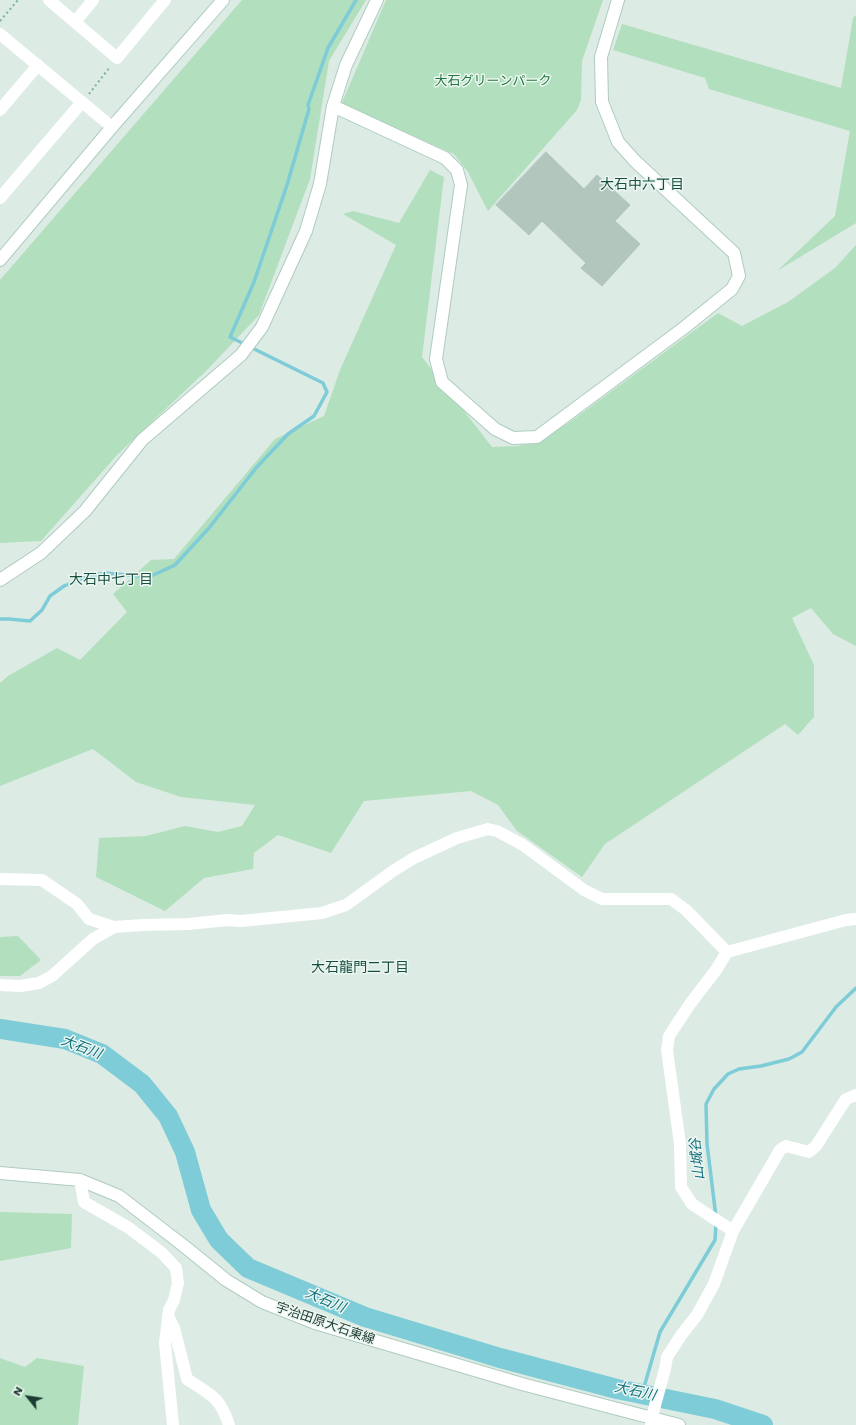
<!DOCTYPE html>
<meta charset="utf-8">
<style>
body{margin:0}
#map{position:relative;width:856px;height:1425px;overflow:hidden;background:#dcebe4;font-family:Poppins,sans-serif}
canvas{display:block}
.north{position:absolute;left:8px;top:1377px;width:40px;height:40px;-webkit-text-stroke:3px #edf7f2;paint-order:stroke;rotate:300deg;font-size:11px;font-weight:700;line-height:16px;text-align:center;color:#1d3b32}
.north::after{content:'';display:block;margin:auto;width:14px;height:18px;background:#1d3b32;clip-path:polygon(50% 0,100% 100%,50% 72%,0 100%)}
</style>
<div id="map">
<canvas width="856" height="1425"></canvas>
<div class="north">N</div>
</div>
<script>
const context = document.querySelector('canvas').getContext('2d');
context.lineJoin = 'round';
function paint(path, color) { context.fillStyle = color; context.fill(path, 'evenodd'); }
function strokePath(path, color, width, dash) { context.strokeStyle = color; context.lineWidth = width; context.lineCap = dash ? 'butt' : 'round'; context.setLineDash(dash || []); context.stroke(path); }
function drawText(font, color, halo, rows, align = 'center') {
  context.font = font + ' Poppins,"Noto Sans JP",sans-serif'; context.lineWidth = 3; context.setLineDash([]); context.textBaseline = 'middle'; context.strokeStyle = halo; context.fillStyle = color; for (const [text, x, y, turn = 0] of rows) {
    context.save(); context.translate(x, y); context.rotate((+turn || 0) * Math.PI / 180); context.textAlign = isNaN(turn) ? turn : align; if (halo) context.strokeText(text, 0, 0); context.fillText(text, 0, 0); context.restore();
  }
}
paint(new Path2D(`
 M 242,0 L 366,0 L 329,61 L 310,179 L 259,315 L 208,369 L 118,454 L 41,541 L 0,543 L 0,280 Z
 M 386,0 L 603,0 L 582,61 L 581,100 L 577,110 L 488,211 L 468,172 L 454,154 L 341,105 Z
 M 856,15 L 856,223 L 777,271 L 835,216 L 850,131 L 709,89 L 705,78 L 613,50 L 622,24 L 841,88 L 853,18 Z
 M 430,170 L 444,177 L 422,357 L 492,447 L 519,446 L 567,424 L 718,313 L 742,326 L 788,302 L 835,268 L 856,245 L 856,646 L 833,634 L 811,608 L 792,618 L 814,665 L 814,717 L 798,735 L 785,724 L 605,844 L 582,877 L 517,831 L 498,805 L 471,791 L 364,801 L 331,853 L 278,835 L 254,853 L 253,869 L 204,878 L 165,911 L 96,877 L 99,838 L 146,836 L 185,826 L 218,832 L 242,826 L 255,805 L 181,797 L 136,782 L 93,749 L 0,786 L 0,683 L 8,676 L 57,648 L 80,660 L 127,612 L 113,594 L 151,560 L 174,559 L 275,439 L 324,416 L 340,370 L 396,245 L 343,214 L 353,211 L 399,223 Z
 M 18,936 L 41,960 L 20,976 L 0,976 L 0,937 Z
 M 0,1212 L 72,1214 L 71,1248 L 0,1261 Z
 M 0,1358 L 25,1367 L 37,1358 L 84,1366 L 78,1425 L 0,1425 Z`), '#b2dfbd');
strokePath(new Path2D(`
 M 0,619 L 9,619 L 30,621 L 42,610 L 50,596 L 64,586 L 86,577 L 105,573 L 139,576 L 151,576 L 175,565 L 209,528 L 256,468 L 288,434 L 314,416 L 327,392 L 323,383 L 230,337 L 254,282 L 287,185 L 309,109 L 308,105 L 328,48 L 356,0
 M 716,1217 L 707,1144 L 706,1104 L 714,1089 L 728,1074 L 739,1069 L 761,1066 L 789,1059 L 802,1052 L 836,1007 L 856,988
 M 642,1394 L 660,1332 L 715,1240 L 716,1223`), '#7dccd7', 3.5);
strokePath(new Path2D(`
 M 0,1029 L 65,1039 L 102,1054 L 142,1084 L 168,1116 L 185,1152 L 201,1210 L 219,1240 L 248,1268 L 365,1317 L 500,1358 L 617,1389 L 715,1409 L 763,1425`), '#7dccd7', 20);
const building = new Path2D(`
 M 546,152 L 584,189 L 597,175 L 630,205 L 615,221 L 640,244 L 602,286 L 581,268 L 586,263 L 542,221 L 529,235 L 496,205 Z`);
paint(building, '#b2c6bd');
strokePath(building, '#aec5bb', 1);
const secondary = new Path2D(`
 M 333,106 L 445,158 L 457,170 L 461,185 L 436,359 L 442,382 L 495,429 L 513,438 L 537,437 L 685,327 L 732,289 L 739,276 L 734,253 L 635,161 L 618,142 L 602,102 L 601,57 L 618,0
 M 0,260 L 112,127 L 223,0
 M 0,580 L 41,553 L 85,511 L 142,440 L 241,355 L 262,327 L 306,231 L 320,184 L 333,106 L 346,65 L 377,0
 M 0,1173 L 80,1180 L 119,1196 L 184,1246 L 226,1280 L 262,1302 L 315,1323 L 522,1384 L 679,1425`);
strokePath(secondary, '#afccc0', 14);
strokePath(new Path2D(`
 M 0,21 L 18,0
 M 89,94 L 110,67`), '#79b29e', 2, [2, 3]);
strokePath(new Path2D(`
 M 49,0 L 117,58 L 165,0
 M 75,22 L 93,0
 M 0,34 L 112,127
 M 0,110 L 38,65
 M 0,198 L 82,102
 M 0,879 L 42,880 L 77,904 L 89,919 L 114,927 L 143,925 L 189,924 L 227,920 L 241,921 L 322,913 L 346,905 L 393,871 L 414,858 L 457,838 L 488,829 L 497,831 L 523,845 L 584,890 L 602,899 L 671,899 L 686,910 L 727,952
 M 0,985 L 20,986 L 39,983 L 52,976 L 93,939 L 114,927
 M 80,1180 L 84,1202 L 129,1228 L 162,1253 L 176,1268 L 178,1283 L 174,1300 L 169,1310 L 165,1343 L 173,1425
 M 733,1231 L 692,1204 L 681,1187 L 680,1144 L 667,1050 L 669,1036 L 690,1004 L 716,970 L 727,952 L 846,920 L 856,919
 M 169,1318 L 174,1328 L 187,1379 C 210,1395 220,1396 229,1425
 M 651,1425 L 654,1409 L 665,1369 L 667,1357 L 682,1334 L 697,1315 L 714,1284 L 733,1231 L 780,1150 L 786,1146 L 809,1152 L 816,1146 L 846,1099 L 856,1095`), '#fff', 12);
strokePath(secondary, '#fff', 12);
drawText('13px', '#237640', '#edf7f2', [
 ["大石グリーンパーク",493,82]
]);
drawText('13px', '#1d3b32', '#edf7f2', [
 ["宇治田原大石東線",325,1324,19]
]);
drawText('14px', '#174f40', '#edf7f2', [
 ["大石中六丁目",642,185],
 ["大石中七丁目",111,580],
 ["大石龍門二丁目",360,968]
]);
drawText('italic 14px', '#116f7d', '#edf7f2', [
 ["大石川",81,1048,21],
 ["山城谷",698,1159,-96],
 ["大石川",325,1301,23],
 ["大石川",635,1392,12]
]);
</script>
